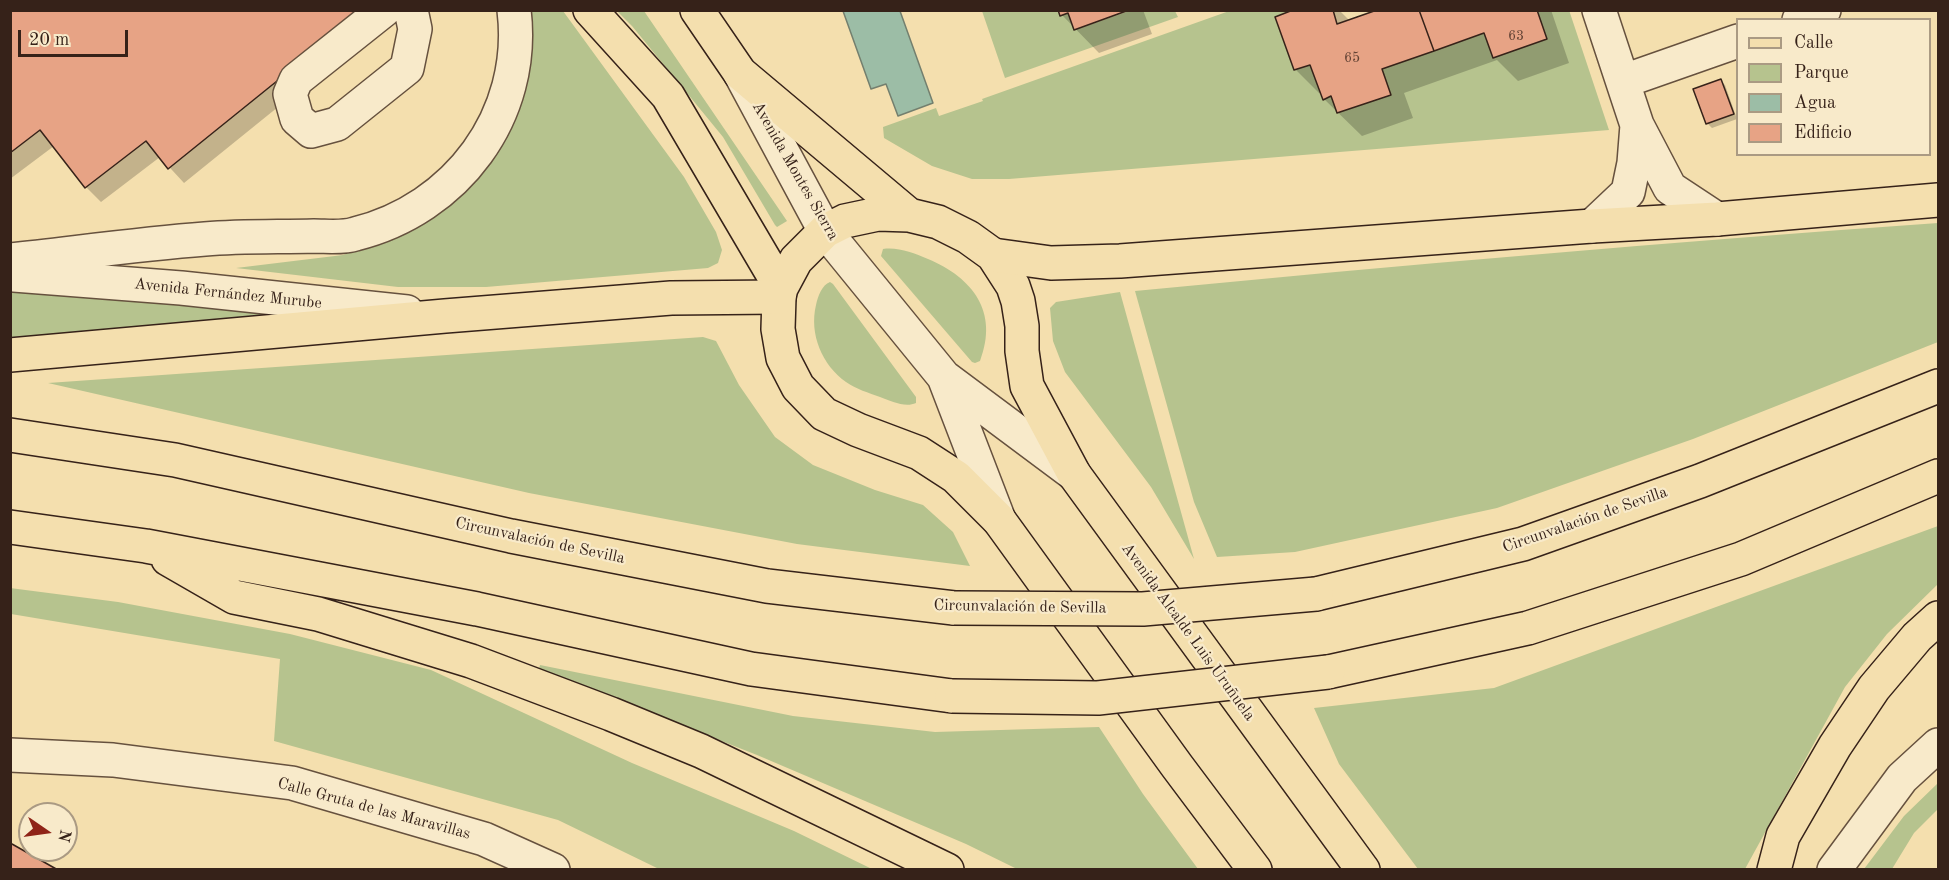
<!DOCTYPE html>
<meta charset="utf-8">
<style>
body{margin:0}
#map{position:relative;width:1949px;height:880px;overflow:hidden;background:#f4dfae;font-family:"Old Standard TT",serif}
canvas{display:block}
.frame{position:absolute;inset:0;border:12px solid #362219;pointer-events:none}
.legend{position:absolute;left:1736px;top:18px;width:195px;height:138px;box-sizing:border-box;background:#f8eaca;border:2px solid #aa9a83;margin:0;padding:8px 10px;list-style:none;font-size:18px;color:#362219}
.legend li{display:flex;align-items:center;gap:12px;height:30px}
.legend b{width:30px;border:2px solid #aa9a83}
.north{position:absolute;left:18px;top:802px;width:60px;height:60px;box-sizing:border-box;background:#f8eaca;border:2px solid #aa9a83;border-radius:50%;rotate:103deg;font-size:16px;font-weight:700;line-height:24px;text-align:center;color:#362219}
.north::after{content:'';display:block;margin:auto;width:21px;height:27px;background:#8f2418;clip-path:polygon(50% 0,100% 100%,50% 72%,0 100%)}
.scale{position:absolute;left:18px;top:30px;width:110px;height:27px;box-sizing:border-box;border:3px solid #362219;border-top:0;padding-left:8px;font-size:18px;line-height:21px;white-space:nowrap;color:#362219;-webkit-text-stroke:4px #f8eaca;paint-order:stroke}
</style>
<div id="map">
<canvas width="1949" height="880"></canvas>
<div class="frame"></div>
<ul class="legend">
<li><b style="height:8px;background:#f4dfae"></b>Calle</li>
<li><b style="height:16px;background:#b6c38e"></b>Parque</li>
<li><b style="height:16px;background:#9cbda6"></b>Agua</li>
<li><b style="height:16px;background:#e7a385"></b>Edificio</li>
</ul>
<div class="north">N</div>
<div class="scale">20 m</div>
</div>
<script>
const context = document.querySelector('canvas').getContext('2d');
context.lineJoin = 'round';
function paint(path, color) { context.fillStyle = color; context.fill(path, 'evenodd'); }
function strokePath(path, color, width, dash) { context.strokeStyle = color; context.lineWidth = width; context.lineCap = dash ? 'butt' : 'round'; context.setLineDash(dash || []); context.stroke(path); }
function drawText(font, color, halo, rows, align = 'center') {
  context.font = font + ' "Old Standard TT",serif'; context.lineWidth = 4.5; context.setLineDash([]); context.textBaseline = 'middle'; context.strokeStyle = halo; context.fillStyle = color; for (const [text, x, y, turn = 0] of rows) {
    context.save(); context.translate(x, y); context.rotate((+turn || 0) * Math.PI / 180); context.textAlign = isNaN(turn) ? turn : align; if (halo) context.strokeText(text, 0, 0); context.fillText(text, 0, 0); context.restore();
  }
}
paint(new Path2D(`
 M 527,10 L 563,11 L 684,177 L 716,232 L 722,250 L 718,263 L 708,268 L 486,287 L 398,287 L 236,268 L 343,255 L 391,239 L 449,203 Z
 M 1232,10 L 1293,11 L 1275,17 L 1294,70 L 1310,65 L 1322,99 L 1331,96 L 1337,113 L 1390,95 L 1382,69 L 1484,33 L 1493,58 L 1547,39 L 1537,11 L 1569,10 L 1609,130 L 1009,179 L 972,179 L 932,166 L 884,138 L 883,127 L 936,108 L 939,116 L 983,101 L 982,99 Z
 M 617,11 L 644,11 L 787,221 L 777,227 L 775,225 L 723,137 L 632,26 Z
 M 982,11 L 1058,11 L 1068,13 L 1075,30 L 1129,11 L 1175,11 L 1178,17 L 1005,78 Z
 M 1938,223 L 1938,342 L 1693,439 L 1497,508 L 1295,552 L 1217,557 L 1194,502 L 1135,291 C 1403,265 1670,242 1938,223 Z
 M 883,249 C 899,247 913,253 928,259 C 973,278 999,312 980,361 L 975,363 L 972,362 L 881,256 Z
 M 830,282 L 833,284 L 916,397 L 916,403 C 905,408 891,401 880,397 C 869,393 856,389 846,382 C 822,365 809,334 816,305 C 818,296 822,285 830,282 Z
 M 11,291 L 87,291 L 287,307 L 285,321 L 11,340 Z
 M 1120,292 L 1194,559 L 1151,487 L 1065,372 L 1053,341 L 1050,308 L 1056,302 Z
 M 703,337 L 716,341 L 739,385 L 775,437 L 813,465 L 875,490 L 923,505 L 953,532 L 970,566 L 797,544 L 529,493 L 48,383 Z
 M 1938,526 L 1938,584 L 1887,634 L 1845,687 L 1745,869 L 1418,869 L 1339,764 L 1314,708 L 1494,688 Z
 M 10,588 L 118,602 L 290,634 L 431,670 L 632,763 L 794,831 L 872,869 L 659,869 L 558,820 L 274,741 L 280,659 L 11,614 Z
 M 540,665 L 793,716 L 935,732 L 1099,727 L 1143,794 L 1198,869 L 1017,869 L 966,844 L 757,755 L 539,669 Z
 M 1938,783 L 1938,809 L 1914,833 L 1892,869 L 1864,869 L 1904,816 Z`), '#b6c38e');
const water = new Path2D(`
 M 843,11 L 900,11 L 933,103 L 898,116 L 886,84 L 871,89 Z`);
paint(water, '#9cbda6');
strokePath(water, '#737f6e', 1.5);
paint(new Path2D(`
 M 10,10 L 398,10 L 184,183 L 160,157 L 101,202 L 86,187 L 54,146 L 10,179 Z
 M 1060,10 L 1143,10 L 1152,34 L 1099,53 L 1062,15 Z
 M 1298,10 L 1339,10 L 1350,21 L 1382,10 L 1551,10 L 1569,63 L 1518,81 L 1497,60 L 1404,93 L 1413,118 L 1362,136 L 1324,99 L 1322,92 L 1319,93 L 1295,69 Z
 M 1720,80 L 1725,85 L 1737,119 L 1712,128 L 1707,123 Z`), '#0003');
const building = new Path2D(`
 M 10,10 L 365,10 L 168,169 L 146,141 L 85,188 L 40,130 L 10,153 Z
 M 1058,10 L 1129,10 L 1074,30 L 1068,13 L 1060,16 Z
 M 1293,10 L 1333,10 L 1337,24 L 1377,10 L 1419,10 L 1434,51 L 1382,69 L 1391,95 L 1337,113 L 1331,96 L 1323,100 L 1310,65 L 1294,70 L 1275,17 Z
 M 1419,10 L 1537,10 L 1547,39 L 1493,58 L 1484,33 L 1434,51 Z
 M 1721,79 L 1734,114 L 1706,124 L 1693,89 Z
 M 12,844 L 58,870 L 10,870 L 10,845 Z`);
paint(building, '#e7a385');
strokePath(building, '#362219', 1.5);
const minor = new Path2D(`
 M 384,10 L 296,80 L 290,94 L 297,119 L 311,131 L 337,124 L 407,68 L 415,29 L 411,10
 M 1599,10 L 1637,125 L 1670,188 L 1717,219
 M 1799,20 L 1824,10
 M 740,73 L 825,231 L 944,377 L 1074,474
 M 1624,81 L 1738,41
 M 1592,226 L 1628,192 L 1634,163 L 1637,125
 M 10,260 C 75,253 140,244 205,239 C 241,236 278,237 314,236 C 327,236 343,238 355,234 C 456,209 527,116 514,10
 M 14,275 L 181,288 L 407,312
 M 944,377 L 999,520
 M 10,755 L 113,760 L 292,783 L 484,839 L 553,870
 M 1834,870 L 1902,778 L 1938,745`);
const major = new Path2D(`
 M 590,10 L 668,96 L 781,288
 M 697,10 L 740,73 L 909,215
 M 1255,870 L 1177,766 L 999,520 L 956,477 L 919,453 L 858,430 L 824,414 L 798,387 L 783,358 L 778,329 L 779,297 L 781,288 L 796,260 L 825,231 L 845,221 L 878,214 L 909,215 L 938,222 L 968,237 L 993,255 L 1013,286 L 1018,301 L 1022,326 L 1022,351 L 1027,386 L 1074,474 L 1363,870`);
const highway = new Path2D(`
 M 993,255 L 1051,263 L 1120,261 L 1592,226 L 1717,219 L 1938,200
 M 10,355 L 445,316 L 671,298 L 779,297
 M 10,435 L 175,460 L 511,536 L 767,586 L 954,608
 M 10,527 L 146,546 L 477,609 L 751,669 L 952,696
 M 168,559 L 234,597 L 318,614 L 471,661 L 611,714 L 701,751 L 947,870
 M 1316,594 L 1523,544 L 1700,481 L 1938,386
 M 1328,672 L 1528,628 L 1741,559 L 1938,476
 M 1774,870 L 1783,836 L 1835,746 L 1874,688 L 1917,637 L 1938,618`);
strokePath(minor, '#66513e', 36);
strokePath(major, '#362219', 36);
strokePath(highway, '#362219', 36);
strokePath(minor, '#f8eaca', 33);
strokePath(major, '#f4dfae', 33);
strokePath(highway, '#f4dfae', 33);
const highwayBridge = new Path2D(`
 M 954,608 L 1143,609 L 1316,594
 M 952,696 L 1098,698 L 1328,672`);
strokePath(highwayBridge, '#362219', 36, []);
strokePath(highwayBridge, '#f4dfae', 33);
drawText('14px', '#624234', null, [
 ["63",1516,36],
 ["65",1352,58]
]);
drawText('16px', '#362219', '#f8eaca', [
 ["Avenida Montes Sierra",795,171,60],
 ["Avenida Fernández Murube",228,294,6],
 ["Circunvalación de Sevilla",1585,520,-19],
 ["Circunvalación de Sevilla",540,541,12],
 ["Circunvalación de Sevilla",1020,607,1],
 ["Avenida Alcalde Luis Uruñuela",1188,632,54],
 ["Calle Gruta de las Maravillas",374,809,15]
]);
</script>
